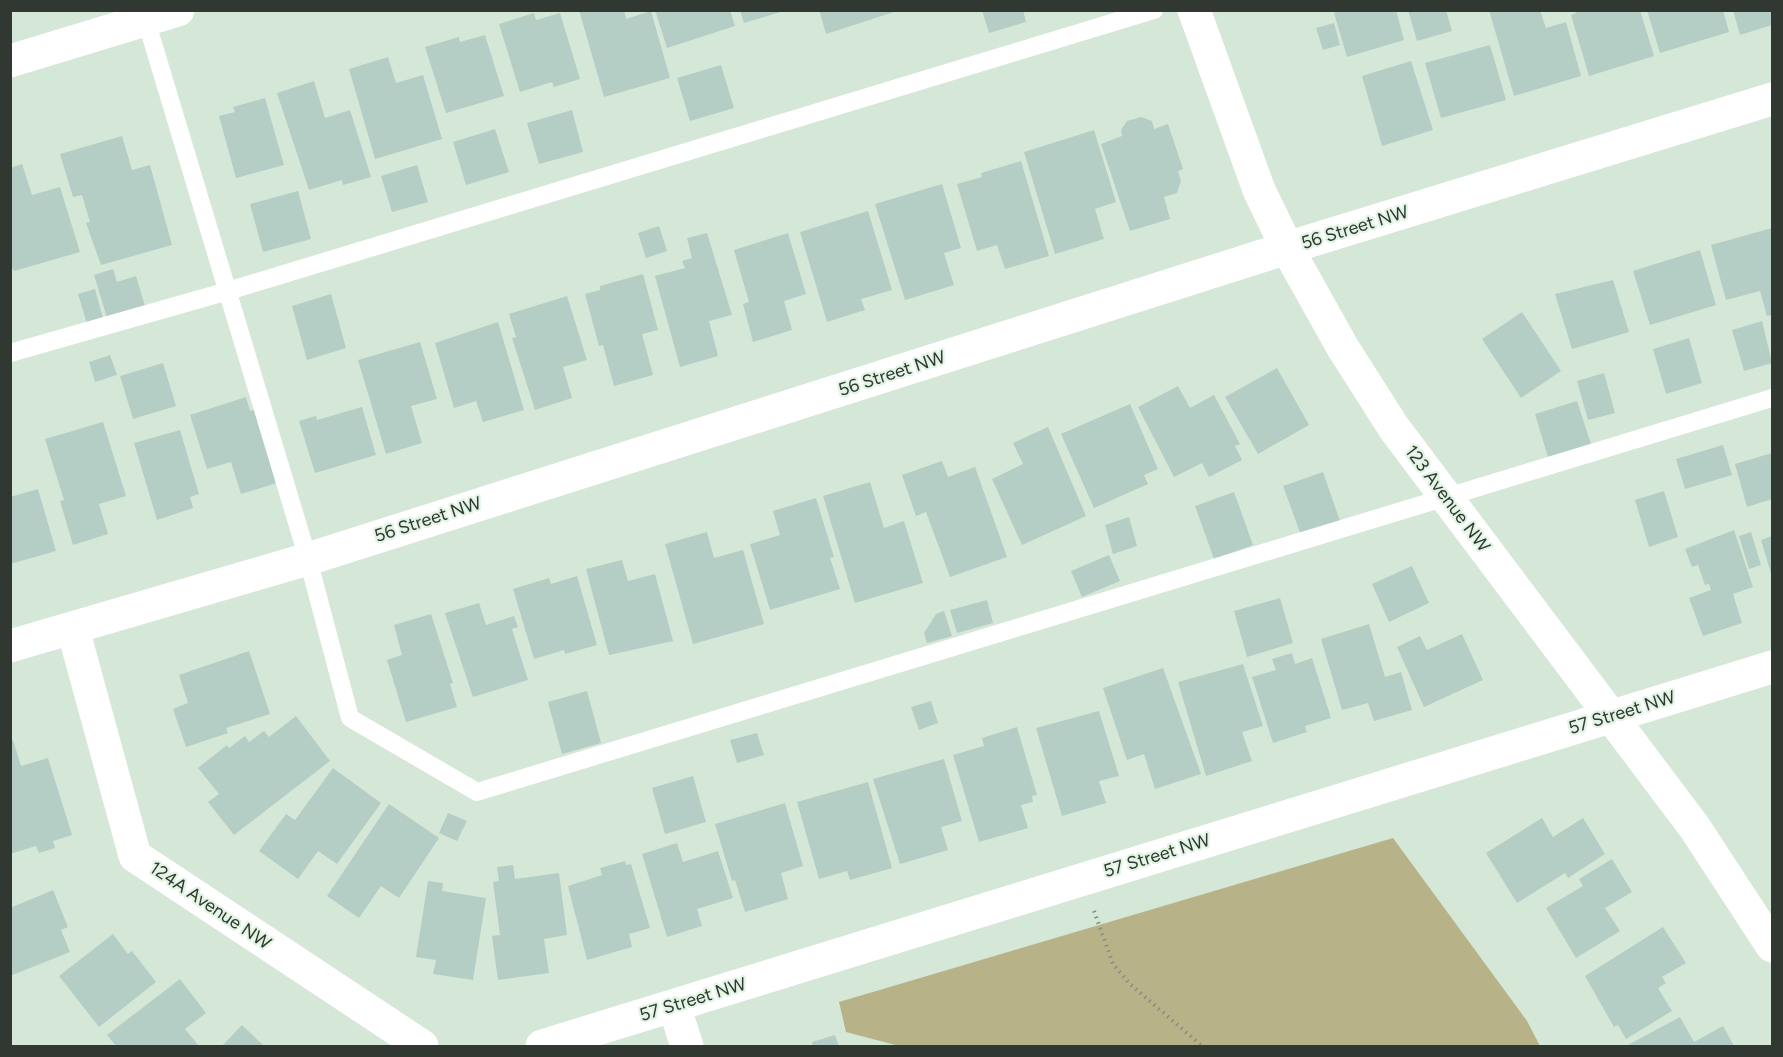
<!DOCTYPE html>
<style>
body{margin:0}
#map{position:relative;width:1783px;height:1057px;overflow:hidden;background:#d5e7d7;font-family:Figtree,sans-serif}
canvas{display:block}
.frame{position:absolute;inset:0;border:12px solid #313832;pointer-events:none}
</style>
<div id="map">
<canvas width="1783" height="1057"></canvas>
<div class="frame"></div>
</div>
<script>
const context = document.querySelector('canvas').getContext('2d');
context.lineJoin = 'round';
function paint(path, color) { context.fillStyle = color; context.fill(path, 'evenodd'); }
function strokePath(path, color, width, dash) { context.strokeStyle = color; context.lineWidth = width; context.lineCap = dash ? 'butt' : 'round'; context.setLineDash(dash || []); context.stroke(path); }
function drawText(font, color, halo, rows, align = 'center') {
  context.font = font + ' Figtree,sans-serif'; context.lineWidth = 4.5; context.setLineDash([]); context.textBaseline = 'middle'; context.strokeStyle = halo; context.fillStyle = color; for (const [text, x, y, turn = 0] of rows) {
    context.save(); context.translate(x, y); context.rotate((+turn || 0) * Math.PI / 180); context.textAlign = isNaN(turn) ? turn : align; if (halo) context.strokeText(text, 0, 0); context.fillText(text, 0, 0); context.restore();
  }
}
paint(new Path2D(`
 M 1393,838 L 1527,1021 L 1540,1046 L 899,1046 L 846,1032 L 839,1002 Z`), '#b8b288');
paint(new Path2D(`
 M 579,10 L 624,10 L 626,19 L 651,11 L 670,78 L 604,97 Z
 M 655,10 L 730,10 L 735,26 L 667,48 Z
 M 740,10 L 784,10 L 784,11 L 744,23 Z
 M 819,10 L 897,10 L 897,11 L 826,34 Z
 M 982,10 L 1023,10 L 1026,22 L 989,33 Z
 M 1341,10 L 1396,10 L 1404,40 L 1347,57 L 1334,13 Z
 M 1408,10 L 1446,10 L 1452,31 L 1417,41 Z
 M 1489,10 L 1540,10 L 1546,28 L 1566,22 L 1581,76 L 1514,96 Z
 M 1576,10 L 1640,10 L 1654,56 L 1589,76 L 1571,15 L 1576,13 Z
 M 1647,10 L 1723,10 L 1729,32 L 1660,53 Z
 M 1733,10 L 1772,10 L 1772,25 L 1740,35 Z
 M 534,13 L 536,20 L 560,13 L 580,79 L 554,87 L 552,82 L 520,92 L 499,24 Z
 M 1334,23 L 1340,45 L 1323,50 L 1316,28 Z
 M 485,35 L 504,96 L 446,113 L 425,47 L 459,37 L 460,42 Z
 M 1490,45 L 1506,100 L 1441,118 L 1425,63 Z
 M 388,57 L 396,83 L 423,75 L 442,139 L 375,159 L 349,69 Z
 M 1411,61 L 1433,130 L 1382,146 L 1362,76 Z
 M 721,65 L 734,108 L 690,121 L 677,78 Z
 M 314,81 L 325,118 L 350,110 L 371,177 L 343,185 L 342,180 L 309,190 L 277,93 Z
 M 265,98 L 284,165 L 236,178 L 219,116 L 235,112 L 233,107 Z
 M 572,110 L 583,152 L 539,164 L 527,123 Z
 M 1141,117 L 1152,121 L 1154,129 L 1168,124 L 1183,169 L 1178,171 L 1181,181 L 1177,193 L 1164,197 L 1170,219 L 1130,231 L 1101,144 L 1122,136 L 1121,130 L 1127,121 Z
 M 495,129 L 509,172 L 466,185 L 453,142 Z
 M 1094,130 L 1116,202 L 1095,209 L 1104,239 L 1055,254 L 1024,152 Z
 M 122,136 L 132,170 L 150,165 L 172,245 L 101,265 L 86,223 L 90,222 L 82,195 L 73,197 L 60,154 Z
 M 1021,161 L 1049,256 L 1005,269 L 997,245 L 977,251 L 957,184 L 982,177 L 981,173 Z
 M 22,164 L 32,195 L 60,187 L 80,252 L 14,271 L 10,264 L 10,168 Z
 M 417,165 L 428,202 L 392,212 L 381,176 Z
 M 942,184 L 961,248 L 944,253 L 954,285 L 905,300 L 875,204 Z
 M 298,191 L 311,239 L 263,252 L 250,204 Z
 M 868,211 L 892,290 L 861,299 L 865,310 L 827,322 L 800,232 Z
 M 659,226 L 667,251 L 646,258 L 638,233 Z
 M 1772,228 L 1772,315 L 1767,316 L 1760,291 L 1726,300 L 1711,245 Z
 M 707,233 L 732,315 L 709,321 L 718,356 L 680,367 L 655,276 L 685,268 L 682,261 L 692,258 L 687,238 Z
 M 788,233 L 806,294 L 784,301 L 792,330 L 753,342 L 743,304 L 749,302 L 734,250 Z
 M 1700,250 L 1716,305 L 1650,325 L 1633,271 Z
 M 113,269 L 117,282 L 136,276 L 146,309 L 108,321 L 94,275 Z
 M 643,274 L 658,330 L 642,334 L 653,375 L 614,386 L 603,345 L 599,346 L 585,294 L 600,290 L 600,286 Z
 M 1613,280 L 1629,332 L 1572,349 L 1555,294 Z
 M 95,289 L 104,322 L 88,327 L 78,294 Z
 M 331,294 L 346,348 L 307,360 L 292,306 Z
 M 567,296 L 587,360 L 563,367 L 572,398 L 535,410 L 512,338 L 516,337 L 509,314 Z
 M 1522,312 L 1561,371 L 1521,398 L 1482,339 Z
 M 1762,321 L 1772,363 L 1744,371 L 1732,330 Z
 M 498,322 L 524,410 L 483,422 L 476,401 L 454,408 L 435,343 Z
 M 1689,338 L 1702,383 L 1666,394 L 1653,349 Z
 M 420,342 L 437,399 L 411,406 L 422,443 L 386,454 L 358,360 Z
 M 110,355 L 117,375 L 95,382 L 89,362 Z
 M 163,363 L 176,406 L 133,419 L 120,376 Z
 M 1277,368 L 1309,425 L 1258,454 L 1225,397 Z
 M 1604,373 L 1615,413 L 1588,420 L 1577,381 Z
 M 1178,386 L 1190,408 L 1214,395 L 1240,444 L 1235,446 L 1242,460 L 1209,477 L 1202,463 L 1174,477 L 1138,407 Z
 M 246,397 L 250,411 L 254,410 L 277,483 L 241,494 L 231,462 L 207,469 L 190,415 Z
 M 1577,401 L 1591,444 L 1548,457 L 1535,414 Z
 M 1130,404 L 1158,469 L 1144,475 L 1148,484 L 1094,508 L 1061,434 Z
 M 362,407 L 376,455 L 315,473 L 299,421 L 316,416 L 317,420 Z
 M 103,422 L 126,496 L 99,504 L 108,534 L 73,545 L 60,501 L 64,500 L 45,439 Z
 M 1048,427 L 1086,516 L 1022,545 L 992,479 L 1023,464 L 1013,443 Z
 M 180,430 L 199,494 L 190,497 L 193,508 L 157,520 L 134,443 Z
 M 1723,445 L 1732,475 L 1685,489 L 1676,459 Z
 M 1772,453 L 1772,499 L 1747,507 L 1735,464 Z
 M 942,461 L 948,477 L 975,467 L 1007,557 L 950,577 L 926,512 L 916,516 L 902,475 Z
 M 1323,472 L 1340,521 L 1301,535 L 1283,486 Z
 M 870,482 L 884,528 L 904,521 L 923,583 L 855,603 L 823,496 Z
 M 38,489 L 56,551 L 10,564 L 10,497 Z
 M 1664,491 L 1678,537 L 1649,547 L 1635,500 Z
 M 1234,492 L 1253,545 L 1214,559 L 1195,506 Z
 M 816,498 L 834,557 L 830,558 L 840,589 L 770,610 L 750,544 L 780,535 L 773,511 Z
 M 1129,517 L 1137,546 L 1113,554 L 1105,525 Z
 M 1734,530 L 1753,587 L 1733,594 L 1742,623 L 1703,636 L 1689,598 L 1711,590 L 1709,584 L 1705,585 L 1698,565 L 1692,567 L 1685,549 Z
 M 707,532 L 714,558 L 743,550 L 764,624 L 693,644 L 665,544 Z
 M 1751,532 L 1761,565 L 1749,569 L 1739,536 Z
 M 1772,536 L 1772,577 L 1761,540 Z
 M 1109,555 L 1120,581 L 1082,597 L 1071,571 Z
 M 622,560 L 628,581 L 655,574 L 673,641 L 609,655 L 586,569 Z
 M 1412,566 L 1429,603 L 1389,622 L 1372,584 Z
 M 577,576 L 597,645 L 565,654 L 564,650 L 534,659 L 513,589 L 549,578 L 551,584 Z
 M 1280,598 L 1293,643 L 1247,657 L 1234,611 Z
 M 987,600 L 993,623 L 957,633 L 950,610 Z
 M 479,603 L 486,625 L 514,616 L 518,627 L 512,629 L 528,680 L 473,697 L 445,613 Z
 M 944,611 L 952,636 L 927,643 L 924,633 L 936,614 Z
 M 431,614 L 453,683 L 450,684 L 457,707 L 406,722 L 387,660 L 402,655 L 394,625 Z
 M 1369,624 L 1385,677 L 1401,672 L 1412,710 L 1374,721 L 1368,703 L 1342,710 L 1321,639 Z
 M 1462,634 L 1483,680 L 1424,707 L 1397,647 L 1420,636 L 1427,650 Z
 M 249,651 L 270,714 L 226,728 L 228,733 L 186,747 L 173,709 L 188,703 L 179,675 Z
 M 1292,653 L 1295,664 L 1312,658 L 1331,718 L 1305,726 L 1307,732 L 1273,743 L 1252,677 L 1276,670 L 1272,659 Z
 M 1243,664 L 1263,726 L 1242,732 L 1252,761 L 1206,776 L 1178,682 Z
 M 1163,668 L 1201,774 L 1155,789 L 1144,754 L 1127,760 L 1103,688 Z
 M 587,691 L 601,743 L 562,754 L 548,702 Z
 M 931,701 L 938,723 L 919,730 L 911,707 Z
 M 1099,711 L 1119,776 L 1099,781 L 1106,803 L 1062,816 L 1036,728 Z
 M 296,716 L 330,761 L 234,835 L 208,802 L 219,794 L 198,768 L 227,745 L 229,748 L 245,736 L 249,742 L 264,731 L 269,737 Z
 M 1017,727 L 1037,795 L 1032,796 L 1033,802 L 1021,805 L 1028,828 L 979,842 L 953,755 L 984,746 L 982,738 Z
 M 757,733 L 764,755 L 737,763 L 730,740 Z
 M 10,740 L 13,740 L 21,766 L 48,758 L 72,835 L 53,841 L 55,848 L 39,853 L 36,846 L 10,854 Z
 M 944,759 L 962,821 L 941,827 L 948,850 L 900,864 L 873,779 Z
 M 333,768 L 381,803 L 337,864 L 318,851 L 298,879 L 259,851 L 286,814 L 295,820 Z
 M 693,776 L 706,822 L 665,834 L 652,788 Z
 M 868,782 L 892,868 L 850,880 L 847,871 L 819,879 L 797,802 Z
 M 785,803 L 803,866 L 781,873 L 788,899 L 745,912 L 735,880 L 732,881 L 715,824 Z
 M 389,804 L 439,838 L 399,898 L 381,886 L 359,918 L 327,896 Z
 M 448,813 L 467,821 L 457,841 L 439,833 Z
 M 1542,818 L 1553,837 L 1583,818 L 1605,854 L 1568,878 L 1565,873 L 1517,903 L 1486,853 Z
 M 677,843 L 683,862 L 718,851 L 733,898 L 697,909 L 702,926 L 667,937 L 642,854 Z
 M 1612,859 L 1632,892 L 1605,908 L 1620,931 L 1576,958 L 1546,908 L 1583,886 L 1579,879 Z
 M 625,861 L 626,865 L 631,864 L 650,928 L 629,934 L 632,947 L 587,960 L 568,886 L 602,875 L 600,868 Z
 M 513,865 L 515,879 L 559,873 L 567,935 L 544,939 L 549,973 L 498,980 L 492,936 L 500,935 L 493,882 L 499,881 L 497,867 Z
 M 428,881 L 443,883 L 442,891 L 486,898 L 473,980 L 433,974 L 436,960 L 416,957 Z
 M 53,890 L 68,927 L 61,930 L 70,952 L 10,976 L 10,908 Z
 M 1663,927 L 1686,963 L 1662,977 L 1666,983 L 1658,988 L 1672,1011 L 1626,1039 L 1618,1025 L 1614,1027 L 1585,976 Z
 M 113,934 L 128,954 L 132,951 L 156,982 L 99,1027 L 59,976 Z
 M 180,979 L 206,1013 L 185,1029 L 199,1046 L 116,1046 L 107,1035 Z
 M 1680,1017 L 1694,1042 L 1723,1026 L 1734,1046 L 1626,1046 Z
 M 242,1025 L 264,1046 L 222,1046 Z
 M 835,1035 L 839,1046 L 813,1046 L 812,1042 Z`), '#b5cec5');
strokePath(new Path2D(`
 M 1094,911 L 1113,964 L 1130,984 L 1202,1046`), '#838f84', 4, [1.5, 4.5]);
strokePath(new Path2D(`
 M 146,20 L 308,559 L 350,718 L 477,792 L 1772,398
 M 10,353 L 228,291 L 1154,10`), '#fff', 18);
strokePath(new Path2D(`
 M 1194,10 L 1259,190 L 1287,248 L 1343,348 L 1394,428 L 1695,828 L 1772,946
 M 10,61 L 178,10
 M 73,629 L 135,856 L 422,1046
 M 10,646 L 308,559 L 1287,248 L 1772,99
 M 674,1006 L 687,1046
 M 542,1046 L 1772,667`), '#fff', 33);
drawText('18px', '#313832', '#e2f4e4', [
 ["56 Street NW",1355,228,-17],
 ["56 Street NW",892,374,-18],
 ["123 Avenue NW",1447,499,53],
 ["56 Street NW",428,520,-18],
 ["57 Street NW",1622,713,-17],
 ["57 Street NW",1157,856,-17],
 ["124A Avenue NW",210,906,34],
 ["57 Street NW",693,1000,-17]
]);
</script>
